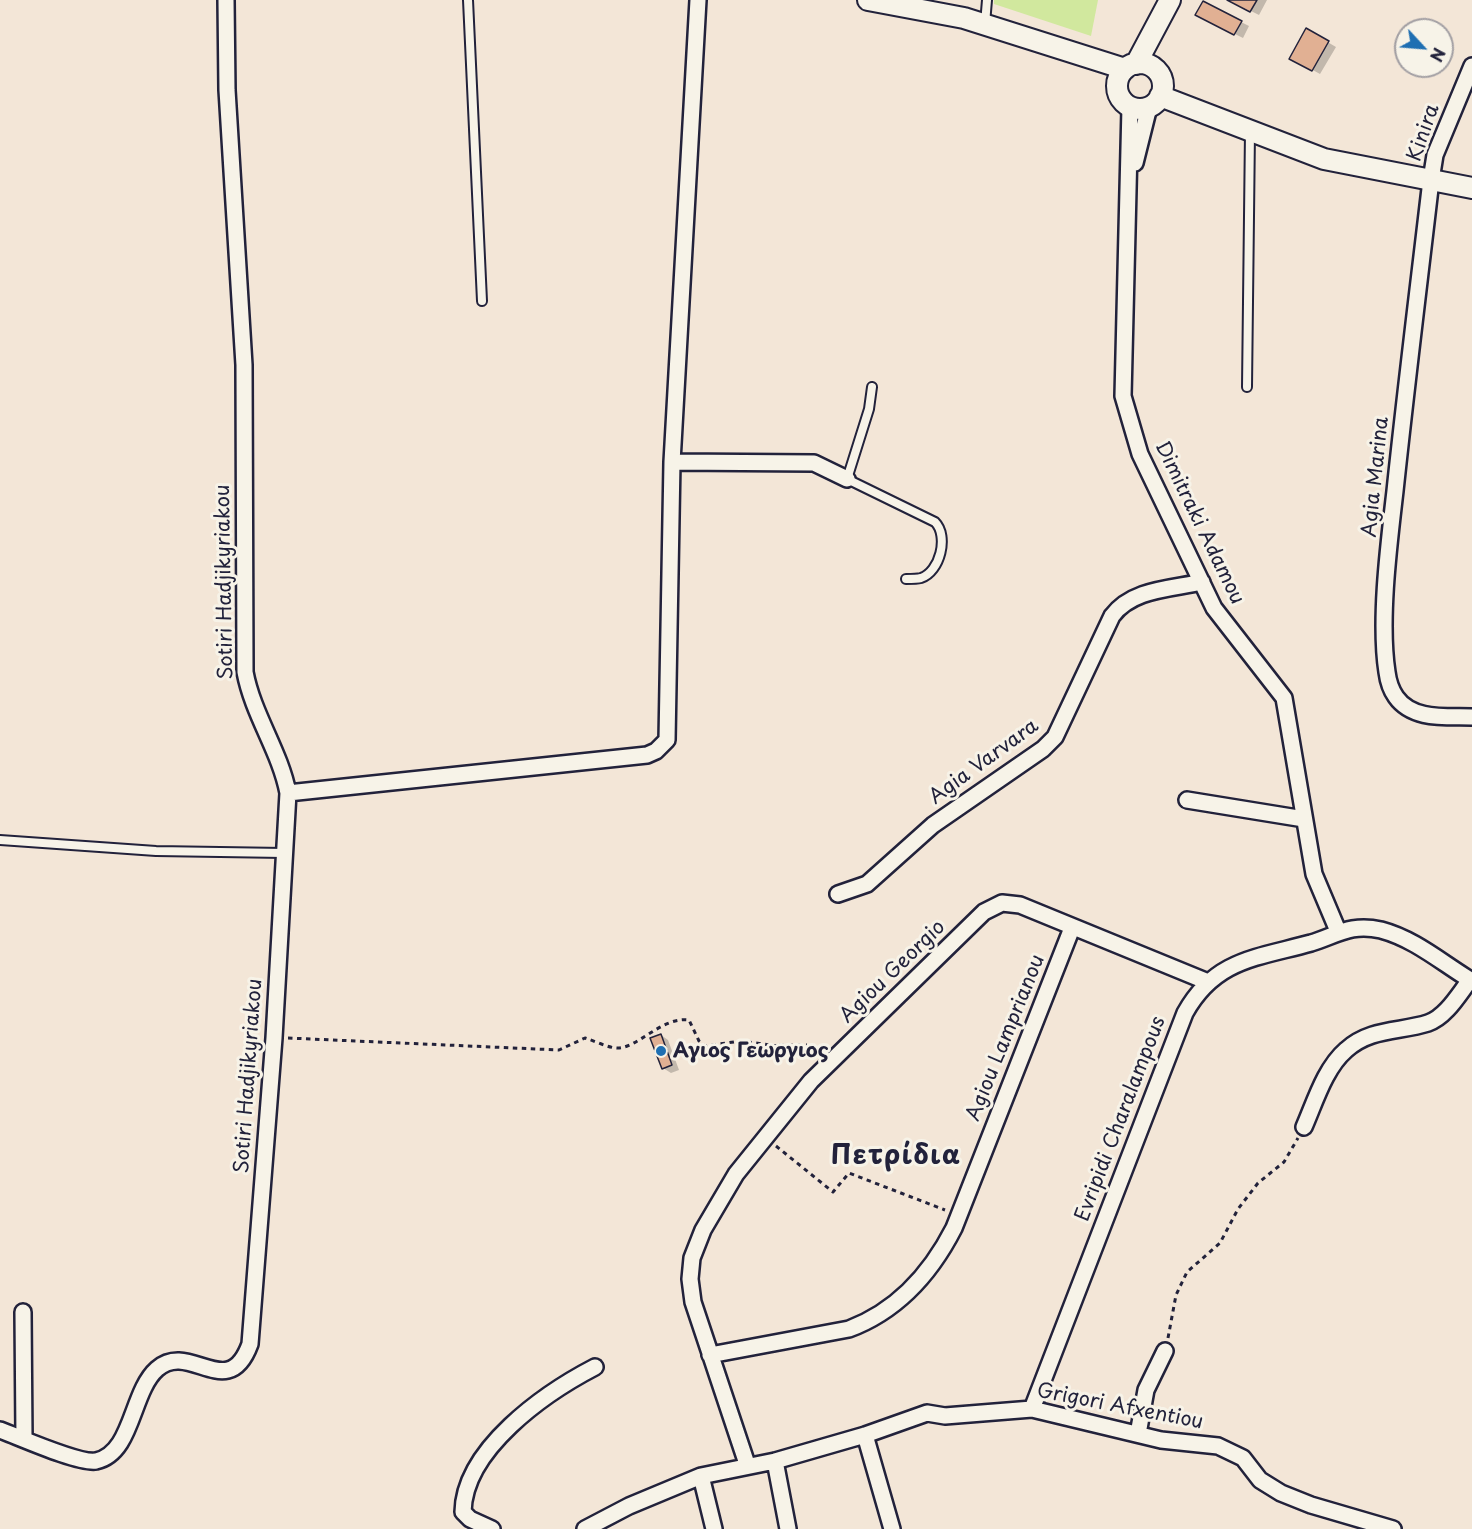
<!DOCTYPE html>
<meta charset="utf-8">
<style>
body{margin:0}
#map{position:relative;width:1472px;height:1529px;overflow:hidden;background:#f3e6d7;font-family:"Playpen Sans",sans-serif}
canvas{display:block}
.north{position:absolute;left:1394px;top:18px;width:60px;height:60px;box-sizing:border-box;background:#f7f3e8;border:2px solid #a29fa3;border-radius:50%;rotate:116deg;font-size:16px;font-weight:700;line-height:24px;text-align:center;color:#22223b}
.north::after{content:'';display:block;margin:auto;width:21px;height:27px;background:#1f6fb2;clip-path:polygon(50% 0,100% 100%,50% 72%,0 100%)}
</style>
<div id="map">
<canvas width="1472" height="1529"></canvas>
<div class="north">N</div>
</div>
<script>
const context = document.querySelector('canvas').getContext('2d');
context.lineJoin = 'round';
function paint(path, color) { context.fillStyle = color; context.fill(path, 'evenodd'); }
function strokePath(path, color, width, dash) { context.strokeStyle = color; context.lineWidth = width; context.lineCap = dash ? 'butt' : 'round'; context.setLineDash(dash || []); context.stroke(path); }
function drawText(font, color, halo, rows, align = 'center') {
  context.font = font + ' "Playpen Sans",sans-serif'; context.lineWidth = 6; context.setLineDash([]); context.textBaseline = 'middle'; context.strokeStyle = halo; context.fillStyle = color; for (const [text, x, y, turn = 0] of rows) {
    context.save(); context.translate(x, y); context.rotate((+turn || 0) * Math.PI / 180); context.textAlign = isNaN(turn) ? turn : align; if (halo) context.strokeText(text, 0, 0); context.fillText(text, 0, 0); context.restore();
  }
}
paint(new Path2D(`
 M 994,0 L 1098,0 L 1091,36 L 994,4 Z`), '#d1e89e');
paint(new Path2D(`
 M 1229,0 L 1267,0 L 1259,15 Z
 M 1205,19 L 1241,22 L 1249,26 L 1243,38 Z
 M 1307,30 L 1336,47 L 1320,74 L 1291,58 Z
 M 661,1035 L 668,1040 L 679,1070 L 671,1073 L 663,1068 Z`), '#0003');
const building = new Path2D(`
 M 1227,0 L 1257,0 L 1250,12 Z
 M 1203,1 L 1242,21 L 1234,35 L 1195,15 Z
 M 1306,28 L 1329,41 L 1312,71 L 1289,59 Z
 M 661,1034 L 672,1065 L 662,1069 L 650,1038 Z`);
paint(building, '#e1b093');
strokePath(building, '#22223b', 1.5);
const lane = new Path2D(`
 M 468,0 L 482,301
 M 985,24 L 987,0
 M 872,387 L 869,409 L 847,479 L 935,522 C 949,536 940,572 921,578 C 917,579 910,579 906,579
 M 1247,387 L 1250,131
 M 0,840 L 156,851 L 284,853`);
const street = new Path2D(`
 M 1472,66 L 1435,155 L 1431,180 C 1419,283 1406,387 1395,491 C 1389,543 1379,620 1387,672 C 1388,680 1391,690 1396,697 C 1413,721 1447,716 1472,717
 M 1130,107 L 1123,396 L 1140,454 L 1214,608 L 1284,698 L 1314,874 L 1338,931
 M 1135,163 L 1149,107
 M 672,462 L 814,463 L 847,479
 M 288,793 L 647,755 L 656,751 L 667,740 L 672,462 L 698,0
 M 1187,800 L 1304,819
 M 838,894 L 867,884 L 933,825 L 1043,749 L 1055,737 L 1112,616 C 1132,589 1170,589 1202,582
 M 1304,1127 C 1315,1102 1325,1068 1346,1050 C 1370,1028 1400,1032 1428,1023 C 1446,1017 1459,994 1470,980
 M 23,1312 L 24,1439
 M 710,1355 L 849,1329 C 897,1311 931,1273 954,1228 L 1072,928
 M 1032,1409 L 1185,1013 C 1215,959 1257,958 1311,943 C 1337,935 1351,923 1381,930 C 1415,939 1442,963 1472,981
 M 0,1430 C 19,1437 79,1464 96,1461 C 133,1453 131,1392 157,1369 C 190,1340 228,1404 250,1344 L 274,1038 L 288,793 C 280,751 253,715 245,672 L 244,365 L 227,90 L 226,0
 M 1138,1434 L 1146,1390 L 1165,1351
 M 865,1435 L 892,1529
 M 775,1461 L 788,1529
 M 747,1464 L 693,1302 L 690,1279 L 692,1258 L 703,1230 L 736,1174 L 811,1081 L 984,912 L 1002,903 L 1020,905 L 1208,982
 M 701,1476 L 714,1529
 M 492,1529 L 470,1519 L 463,1512 C 464,1449 545,1393 595,1367
 M 585,1529 L 629,1506 L 701,1476 L 775,1461 L 865,1435 L 927,1413 L 945,1416 L 1032,1409 L 1161,1440 L 1218,1446 L 1243,1458 L 1260,1480 L 1281,1493 L 1311,1505 L 1393,1529`);
const secondary = new Path2D(`
 M 868,0 L 964,18 L 1125,69
 M1117 86a23 23 0 1 1 46 0a23 23 0 1 1-46 0Z
 M 1136,64 L 1170,0
 M 1160,96 L 1324,159 L 1472,188`);
strokePath(lane, '#22223b', 12);
strokePath(street, '#22223b', 20);
strokePath(secondary, '#22223b', 24);
strokePath(new Path2D(`
 M 288,1038 L 559,1050 L 585,1038 C 595,1041 606,1047 616,1048 C 636,1050 662,1016 689,1020 L 699,1041 L 705,1046 L 741,1041 L 785,1047
 M 779,1045 L 807,1045
 M 776,1146 L 833,1192 L 849,1173 L 945,1210
 M 1168,1338 L 1176,1295 L 1187,1272 L 1220,1243 L 1238,1209 L 1258,1183 L 1284,1162 L 1298,1138`), '#22223b', 3, [4.5, 4.5]);
strokePath(lane, '#f7f3e8', 8);
strokePath(street, '#f7f3e8', 15);
strokePath(secondary, '#f7f3e8', 20);
for (const [x, y, r, color] of [
 [661,1051,6,"#1f6fb2"]
]) { const dot = new Path2D(); dot.arc(x, y, r, 0, 2 * Math.PI); context.fillStyle = color; context.fill(dot); strokePath(dot, '#f7f3e8', 2); }
drawText('20px', '#22223b', '#f7f3e8', [
 ["Kinira",1424,133,-71],
 ["Agia Marina",1376,477,-84],
 ["Dimitraki Adamou",1199,523,64],
 ["Sotiri Hadjikyriakou",225,582,-91],
 ["Agia Varvara",984,762,-36],
 ["Agiou Georgio",893,972,-44],
 ["Agiou Lamprianou",1006,1038,-68],
 ["Sotiri Hadjikyriakou",249,1076,-86],
 ["Evripidi Charalampous",1121,1119,-69],
 ["Grigori Afxentiou",1120,1407,11]
]);
drawText('bold 20px', '#22223b', '#f7f3e8', [
 ["Αγιος Γεωργιος",673,1051]
], 'left');
context.letterSpacing = '1.5px';
drawText('bold 26px', '#22223b', '#f7f3e8', [
 ["Πετρίδια",896,1157]
]);
context.letterSpacing = '0px';
</script>
